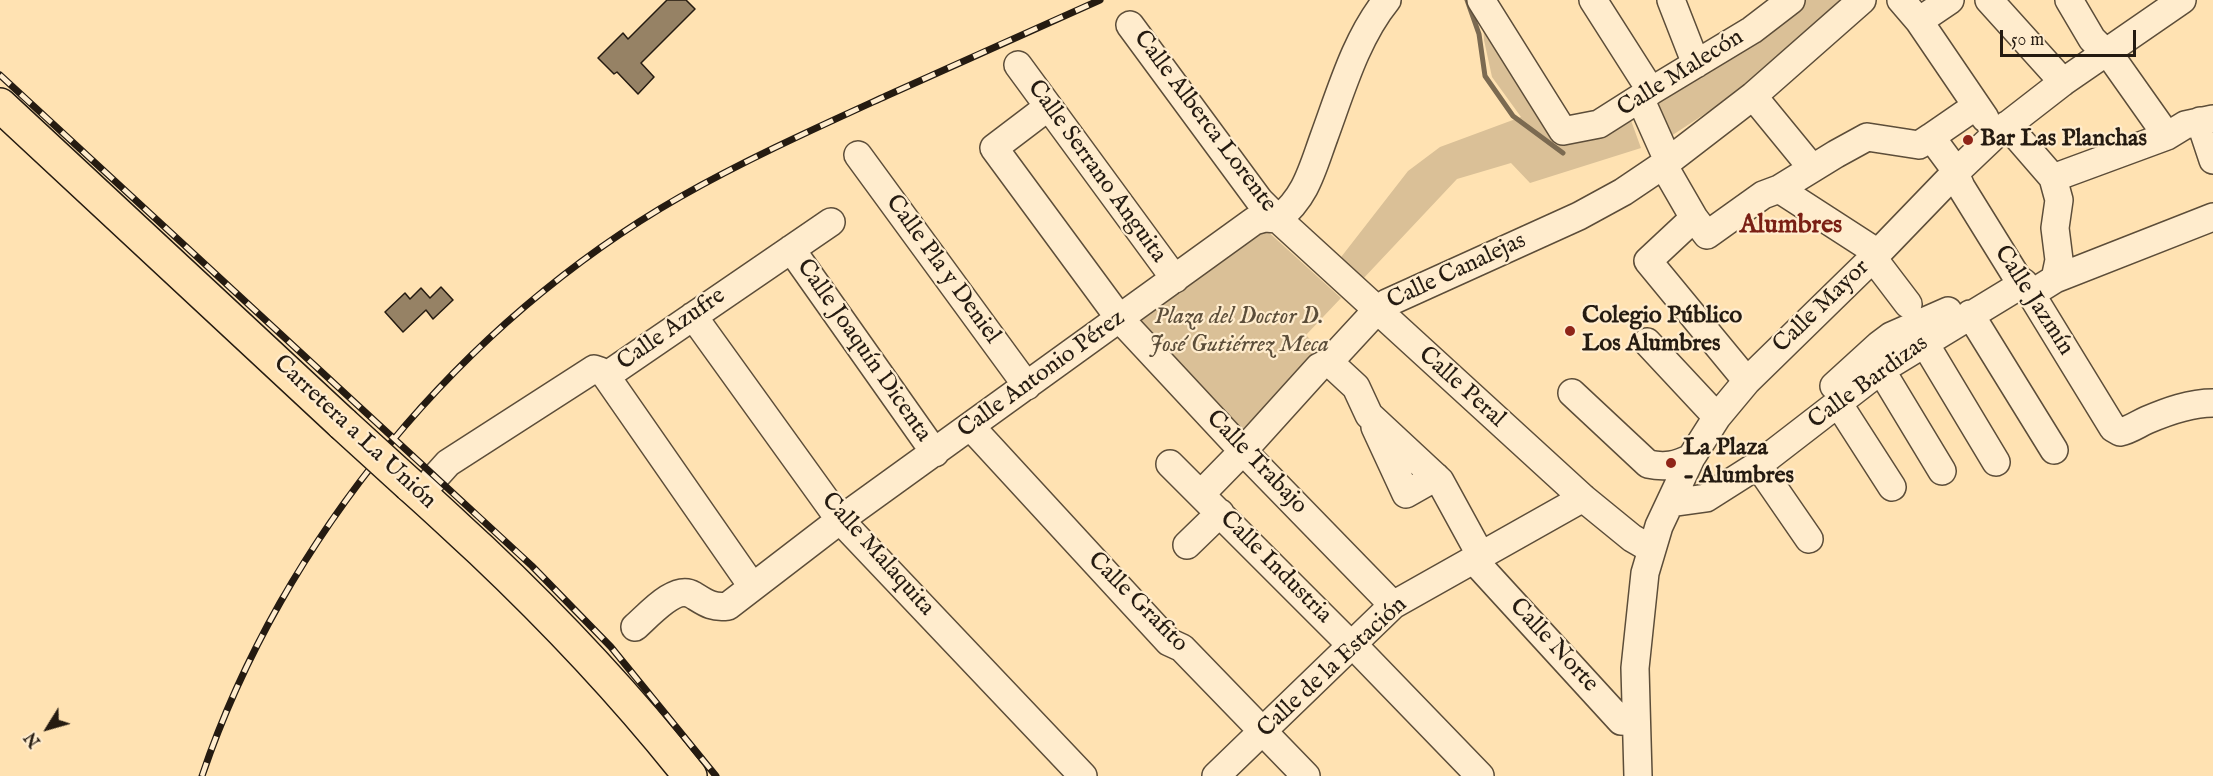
<!DOCTYPE html>
<meta charset="utf-8">
<style>
body{margin:0}
#map{position:relative;width:2213px;height:776px;overflow:hidden;background:#ffe2b2;font-family:"IM FELL English",serif}
canvas{display:block}
.north{position:absolute;left:18px;top:698px;width:60px;height:60px;-webkit-text-stroke:4px #ffeccd;paint-order:stroke;rotate:233deg;font-size:16px;font-weight:700;line-height:24px;text-align:center;color:#251b11}
.north::after{content:'';display:block;margin:auto;width:21px;height:27px;background:#251b11;clip-path:polygon(50% 0,100% 100%,50% 72%,0 100%)}
.scale{position:absolute;left:2000px;top:30px;width:136px;height:27px;box-sizing:border-box;border:3px solid #251b11;border-top:0;padding-left:8px;font-size:18px;line-height:21px;white-space:nowrap;color:#251b11;-webkit-text-stroke:4px #ffeccd;paint-order:stroke}
</style>
<div id="map">
<canvas width="2213" height="776"></canvas>
<div class="north">N</div>
<div class="scale">50 m</div>
</div>
<script>
const context = document.querySelector('canvas').getContext('2d');
context.lineJoin = 'round';
function paint(path, color) { context.fillStyle = color; context.fill(path, 'evenodd'); }
function strokePath(path, color, width, dash) { context.strokeStyle = color; context.lineWidth = width; context.lineCap = dash ? 'butt' : 'round'; context.setLineDash(dash || []); context.stroke(path); }
function drawText(font, color, halo, rows, align = 'center') {
  context.font = font + ' "IM FELL English",serif'; context.lineWidth = 4.5; context.setLineDash([]); context.textBaseline = 'middle'; context.strokeStyle = halo; context.fillStyle = color; for (const [text, x, y, turn = 0] of rows) {
    context.save(); context.translate(x, y); context.rotate((+turn || 0) * Math.PI / 180); context.textAlign = isNaN(turn) ? turn : align; if (halo) context.strokeText(text, 0, 0); context.fillText(text, 0, 0); context.restore();
  }
}
paint(new Path2D(`
 M 1800,0 L 1848,0 L 1746,87 L 1671,136 L 1652,99 Z
 M 1483,19 L 1562,141 L 1629,115 L 1641,148 L 1530,183 L 1511,163 L 1457,179 L 1361,281 L 1338,261 L 1408,171 L 1440,147 L 1521,117 L 1492,77 L 1484,40 Z
 M 1265,229 L 1341,298 L 1306,335 L 1319,349 L 1238,434 L 1137,320 Z`), '#dac097');
strokePath(new Path2D(`
 M 1467,0 L 1479,34 L 1485,76 L 1513,116 L 1563,153`), '#7b6a51', 5);
const building = new Path2D(`
 M 667,0 L 686,0 L 695,9 L 641,63 L 654,77 L 638,94 L 617,72 L 614,74 L 598,58 L 623,33 L 628,39 Z
 M 441,287 L 453,300 L 433,319 L 426,310 L 403,332 L 385,312 L 405,293 L 410,299 L 421,288 L 430,298 Z`);
paint(building, '#968265');
strokePath(building, '#251b11', 1.5);
const minor = new Path2D(`
 M 1481,0 L 1563,131 L 1599,124 L 1651,91 L 1752,30 L 1791,0
 M 1593,0 L 1651,91
 M 1671,0 L 1696,64
 M 1901,0 L 1919,21 L 1985,118
 M 1989,0 L 2063,82
 M 2069,0 L 2092,39 L 2114,61 L 2167,136
 M 1919,21 L 1950,0
 M 1130,25 L 1259,200 L 1278,219 L 1583,498 L 1632,538 L 1651,549
 M 1018,65 L 1175,279
 M 1753,96 L 1812,168
 M 1640,98 L 1665,154 L 1668,173 L 1694,218 L 1648,261 L 1747,381
 M 1976,106 L 1931,137 L 1951,164 L 1961,187 L 2018,279 L 2024,283 L 2031,294 L 2113,428 L 2120,432 C 2130,430 2138,424 2147,420 C 2168,411 2190,403 2213,403
 M 1048,107 L 994,148 L 1120,319 L 1243,451 L 1393,605
 M 2200,121 L 2213,160
 M 2007,125 L 2053,178 L 2059,200 L 2055,228 L 2059,260 L 2055,279
 M 858,155 L 1027,386
 M 2053,178 L 2167,136 L 2185,125 L 2213,119
 M 1779,189 L 1878,253
 M 1694,218 L 1707,235 L 1763,195 L 1779,189 L 1836,154 L 1867,137 L 1919,145 L 1931,137
 M 791,249 L 935,453
 M 1873,258 L 1908,304
 M 2031,294 L 2055,279 L 2213,217
 M 1970,314 L 2054,450
 M 693,316 L 840,520 L 1083,776
 M 1647,342 L 1717,417
 M 1924,342 L 1996,462
 M 1329,362 L 1356,387 L 1369,415 L 1440,481 L 1481,556
 M 1881,370 L 1942,471
 M 606,376 L 831,222
 M 1834,386 L 1879,345 L 1891,336 L 1948,311
 M 1572,393 L 1648,464 C 1666,468 1676,465 1691,458
 M 1838,403 L 1892,487
 M 971,427 L 1169,642 L 1182,648 L 1306,776
 M 1375,427 L 1406,494 L 1436,477
 M 1170,464 L 1345,639 L 1362,654 L 1480,776
 M 1758,465 L 1809,539
 M 420,494 L 448,463 L 594,369 L 600,371 L 606,376 L 752,586
 M 1201,494 L 1243,451 L 1319,367 L 1329,362 L 1377,310 L 1387,303 L 1579,216 L 1623,192 L 1666,163 L 1753,96 L 1862,0
 M 1670,503 L 1706,498 L 1758,465 L 1881,370 L 2024,283
 M 1187,545 L 1220,513
 M 1476,559 L 1481,568 L 1621,721 L 1636,722
 M 635,627 C 648,616 675,584 693,595 C 706,603 712,608 728,606 L 840,520 L 1254,221 L 1265,218 L 1278,219 C 1306,197 1312,170 1324,137 C 1341,91 1356,38 1387,0
 M 1216,776 L 1393,605 L 1583,498
 M 1638,776 L 1635,668 L 1645,573 L 1659,526 L 1691,458 L 1717,417 L 1747,381 L 1873,258 L 1955,173 L 1996,134 L 2063,82 L 2182,0`);
const major = new Path2D(`
 M 0,105 L 343,424
 M 410,485 C 434,506 457,528 481,550 C 556,621 626,695 690,776`);
strokePath(minor, '#5c4d39', 30);
strokePath(major, '#251b11', 36);
strokePath(minor, '#ffeccd', 27);
strokePath(major, '#ffe2b2', 33);
const rail = new Path2D(`
 M 0,75 L 532,566 L 611,647 L 716,776
 M 202,776 C 282,539 463,321 680,197 C 747,159 816,128 886,96 C 957,64 1028,32 1100,0`);
strokePath(rail, '#251b11', 7);
strokePath(rail, '#ffeccd', 4.5, [14]);
const majorBridge = new Path2D(`
 M 343,424 L 410,485`);
strokePath(majorBridge, '#251b11', 36, []);
strokePath(majorBridge, '#ffe2b2', 33);
for (const [x, y, r, color] of [
 [1968,140,6,"#8f2418"],
 [1570,331,6,"#8f2418"],
 [1671,463,6,"#8f2418"]
]) { const dot = new Path2D(); dot.arc(x, y, r, 0, 2 * Math.PI); context.fillStyle = color; context.fill(dot); strokePath(dot, '#ffeccd', 2); }
drawText('24px', '#251b11', '#ffeccd', [
 ["Calle Malecón",1681,74,-32],
 ["Calle Alberca Lorente",1204,122,53],
 ["Calle Serrano Anguita",1096,172,54],
 ["Calle Pla y Deniel",942,270,54],
 ["Calle Canalejas",1457,272,-25],
 ["Calle Jazmín",2033,301,57],
 ["Calle Mayor",1822,307,-44],
 ["Calle Azufre",672,330,-35],
 ["Calle Joaquín Dicenta",863,351,55],
 ["Calle Antonio Pérez",1042,375,-36],
 ["Calle Bardizas",1869,383,-36],
 ["Calle Peral",1461,388,42],
 ["Carretera a La Unión",354,433,43],
 ["Calle Trabajo",1256,463,46],
 ["Calle Malaquita",877,555,48],
 ["Calle Industria",1275,568,45],
 ["Calle Grafito",1137,603,45],
 ["Calle Norte",1553,646,47],
 ["Calle de la Estación",1333,668,-43]
]);
drawText('bold 24px', '#251b11', '#ffeccd', [
 ["Bar Las Planchas",1980,140],
 ["Colegio Público",1582,317],
 ["Los Alumbres",1582,345],
 ["La Plaza",1683,449],
 ["- Alumbres",1683,477]
], 'left');
drawText('italic 24px', '#5b4d39', '#ffeccd', [
 ["Plaza del Doctor D.",1239,318],
 ["José Gutiérrez Meca",1239,346]
]);
drawText('bold 26px', '#7a1f14', '#ffeccd', [
 ["Alumbres",1791,227]
]);
</script>
